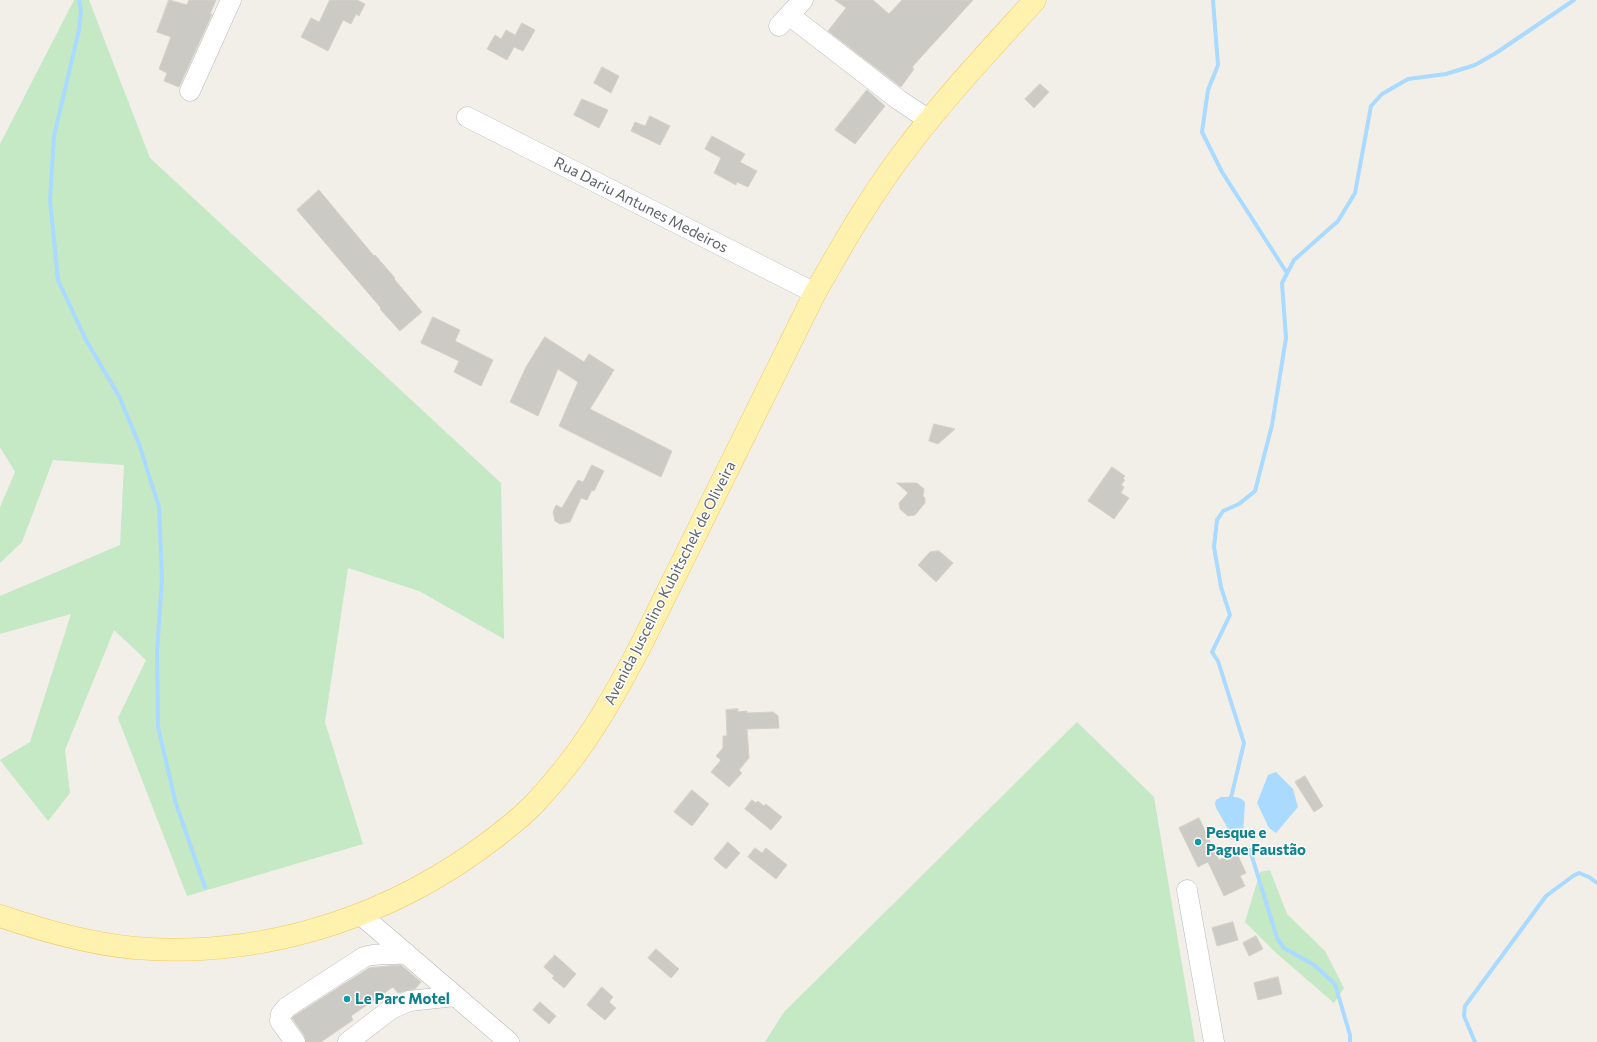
<!DOCTYPE html>
<meta charset="utf-8">
<style>
body{margin:0}
canvas{display:block;background:#f1efe8}
</style>
<canvas width="1597" height="1042"></canvas>
<script>
const context = document.querySelector('canvas').getContext('2d');
context.lineJoin = 'round';
function paint(path, color) { context.fillStyle = color; context.fill(path, 'evenodd'); }
function strokePath(path, color, width, dash) { context.strokeStyle = color; context.lineWidth = width; context.lineCap = dash ? 'butt' : 'round'; context.setLineDash(dash || []); context.stroke(path); }
function drawText(font, color, halo, rows, align = 'center') {
  context.font = font + ' Commissioner,sans-serif'; context.lineWidth = 3; context.setLineDash([]); context.textBaseline = 'middle'; context.strokeStyle = halo; context.fillStyle = color; for (const [text, x, y, turn = 0] of rows) {
    context.save(); context.translate(x, y); context.rotate((+turn || 0) * Math.PI / 180); context.textAlign = isNaN(turn) ? turn : align; if (halo) context.strokeText(text, 0, 0); context.fillText(text, 0, 0); context.restore();
  }
}
paint(new Path2D(`
 M 74,0 L 89,0 L 150,158 L 501,483 L 504,639 L 419,591 L 348,568 L 325,722 L 363,844 L 187,896 L 118,718 L 146,660 L 114,630 L 65,750 L 70,793 L 48,821 L 0,760 L 30,742 L 71,614 L 0,634 L 0,596 L 120,545 L 124,465 L 53,460 L 22,542 L 0,563 L 0,507 L 15,472 L 0,447 L 0,144 Z
 M 1077,722 L 1154,797 L 1195,1042 L 765,1042 L 784,1012 Z
 M 1270,870 L 1287,914 L 1325,951 L 1344,988 L 1334,1003 L 1275,952 L 1245,922 L 1260,872 Z`), '#c5e8c5');
paint(new Path2D(`
 M 1276,772 L 1293,789 L 1298,807 L 1276,833 L 1269,828 L 1257,803 L 1268,775 Z
 M 1221,797 C 1229,797 1239,795 1245,802 L 1243,834 L 1236,840 L 1231,840 L 1226,825 L 1216,808 L 1215,803 L 1216,800 Z`), '#aadaff');
strokePath(new Path2D(`
 M 79,0 L 81,10 L 79,30 L 54,136 L 50,200 L 58,280 L 86,340 L 119,396 L 139,444 L 159,507 L 162,579 L 157,653 L 158,727 L 176,804 L 205,887
 M 1213,0 L 1218,65 L 1208,90 L 1202,132 L 1222,172 L 1287,273
 M 1230,802 L 1244,743 L 1218,661 L 1212,652 L 1230,615 L 1221,587 L 1214,547 L 1217,520 L 1223,511 L 1239,504 L 1255,491 L 1272,425 L 1286,338 L 1282,283 L 1294,260 L 1338,221 L 1355,193 L 1371,106 L 1382,94 L 1408,79 L 1446,74 L 1475,65 L 1496,53 L 1574,0
 M 1250,850 L 1277,938 L 1284,948 L 1314,965 L 1335,984 L 1350,1035 L 1350,1042
 M 1475,1042 L 1464,1016 L 1465,1006 L 1546,896 L 1573,876 L 1579,873 L 1589,877 L 1597,883`), '#aadaff', 4);
const building = new Path2D(`
 M 169,0 L 187,5 L 189,0 L 216,0 L 210,14 L 212,14 L 179,87 L 164,81 L 167,73 L 159,69 L 171,37 L 157,32 Z
 M 330,0 L 357,0 L 365,4 L 359,16 L 356,14 L 351,24 L 343,20 L 328,51 L 301,37 L 311,18 L 319,22 Z
 M 835,0 L 873,0 L 889,14 L 902,0 L 973,0 L 912,67 L 914,69 L 901,87 L 828,31 L 846,8 Z
 M 522,23 L 535,30 L 523,51 L 514,47 L 507,60 L 487,49 L 495,35 L 501,39 L 506,30 L 515,35 Z
 M 602,67 L 619,76 L 611,93 L 594,83 Z
 M 1040,84 L 1049,92 L 1034,108 L 1025,99 Z
 M 867,90 L 885,106 L 855,144 L 835,130 Z
 M 582,99 L 608,110 L 599,128 L 574,115 Z
 M 650,116 L 670,126 L 660,145 L 631,131 L 635,122 L 645,126 Z
 M 712,136 L 745,154 L 740,162 L 757,171 L 748,187 L 737,182 L 736,185 L 714,173 L 721,158 L 705,149 Z
 M 319,190 L 374,256 L 375,255 L 395,278 L 394,279 L 422,312 L 400,331 L 380,309 L 381,308 L 297,210 Z
 M 433,317 L 460,330 L 455,341 L 493,360 L 481,386 L 454,372 L 459,361 L 421,343 Z
 M 545,337 L 584,362 L 589,354 L 614,370 L 590,409 L 672,451 L 661,477 L 559,426 L 578,382 L 558,369 L 538,416 L 510,402 L 526,367 Z
 M 934,424 L 955,429 L 938,444 L 929,441 Z
 M 592,465 L 604,471 L 594,491 L 592,490 L 587,500 L 581,498 L 570,522 L 560,524 L 555,521 L 553,512 L 556,505 L 562,508 L 578,480 L 583,482 Z
 M 1112,467 L 1125,476 L 1123,478 L 1125,480 L 1121,485 L 1124,487 L 1121,493 L 1129,498 L 1114,519 L 1088,501 Z
 M 897,483 L 917,483 L 924,489 L 923,496 L 925,498 L 925,503 L 915,515 L 908,516 L 900,509 L 899,503 L 908,493 Z
 M 939,551 L 953,563 L 936,582 L 918,565 L 930,552 Z
 M 738,709 L 738,712 L 747,711 L 747,713 L 773,712 L 778,716 L 779,728 L 747,729 L 749,758 L 739,770 L 742,773 L 729,787 L 711,772 L 721,760 L 716,756 L 723,748 L 723,736 L 727,736 L 726,710 Z
 M 1305,776 L 1323,806 L 1314,812 L 1295,782 Z
 M 692,790 L 709,804 L 692,826 L 674,812 Z
 M 752,800 L 756,803 L 758,801 L 764,806 L 766,804 L 782,817 L 771,830 L 745,809 Z
 M 1199,818 L 1219,860 L 1236,852 L 1246,873 L 1240,876 L 1245,886 L 1224,896 L 1208,862 L 1198,867 L 1179,828 Z
 M 728,842 L 740,853 L 726,869 L 714,859 Z
 M 755,848 L 762,853 L 766,848 L 787,865 L 776,879 L 748,857 Z
 M 1233,922 L 1238,940 L 1217,946 L 1212,928 Z
 M 1256,936 L 1263,949 L 1249,956 L 1243,943 Z
 M 656,949 L 679,969 L 671,978 L 648,958 Z
 M 555,955 L 576,974 L 564,988 L 552,978 L 554,976 L 544,967 Z
 M 401,965 L 421,982 L 415,989 L 408,990 L 398,993 L 393,987 L 351,1016 L 353,1020 L 321,1042 L 306,1042 L 304,1035 L 292,1018 L 294,1016 L 369,968 Z
 M 1278,977 L 1282,994 L 1258,1000 L 1254,983 Z
 M 602,987 L 613,997 L 609,1002 L 616,1008 L 605,1020 L 587,1005 Z
 M 540,1002 L 556,1016 L 549,1024 L 533,1010 Z`);
paint(building, '#cccac5');
strokePath(building, '#d6d1c6', 1);
const minor = new Path2D(`
 M 789,15 L 899,100 L 929,120
 M 779,26 L 803,0
 M 190,91 L 231,0
 M 467,117 L 815,293
 M 1187,890 L 1214,1042
 M 361,915 L 509,1042
 M 295,1042 L 280,1021 L 281,1014 L 287,1007 L 364,957 C 377,953 392,955 406,953
 M 348,1042 L 391,1009 L 409,1001 L 455,996`);
const major = new Path2D(`
 M 0,916 C 44,931 89,944 135,948 C 255,958 376,922 474,853 C 495,838 518,821 536,802 C 556,780 575,757 591,732 C 610,704 625,675 641,645 L 815,293 C 840,249 865,205 895,164 C 937,106 987,53 1035,0`);
strokePath(minor, '#b5b8bc', 21);
strokePath(major, '#f2c960', 23);
strokePath(minor, '#fff', 20);
strokePath(major, '#fff2af', 22);
for (const [x, y, r, color] of [
 [1198,842,4,"#0f9aa8"],
 [347,999,4,"#0f9aa8"]
]) { const dot = new Path2D(); dot.arc(x, y, r, 0, 2 * Math.PI); context.fillStyle = color; context.fill(dot); strokePath(dot, '#fff', 1.5); }
drawText('15px', '#5f6368', '#fff', [
 ["Rua Dariu Antunes Medeiros",641,205,27],
 ["Avenida Juscelino Kubitschek de Oliveira",670,583,-63]
]);
drawText('bold 15px', '#0d838f', '#fff', [
 ["Pesque e",1206,833],
 ["Pague Faustão",1206,850],
 ["Le Parc Motel",355,999]
], 'left');
</script>
